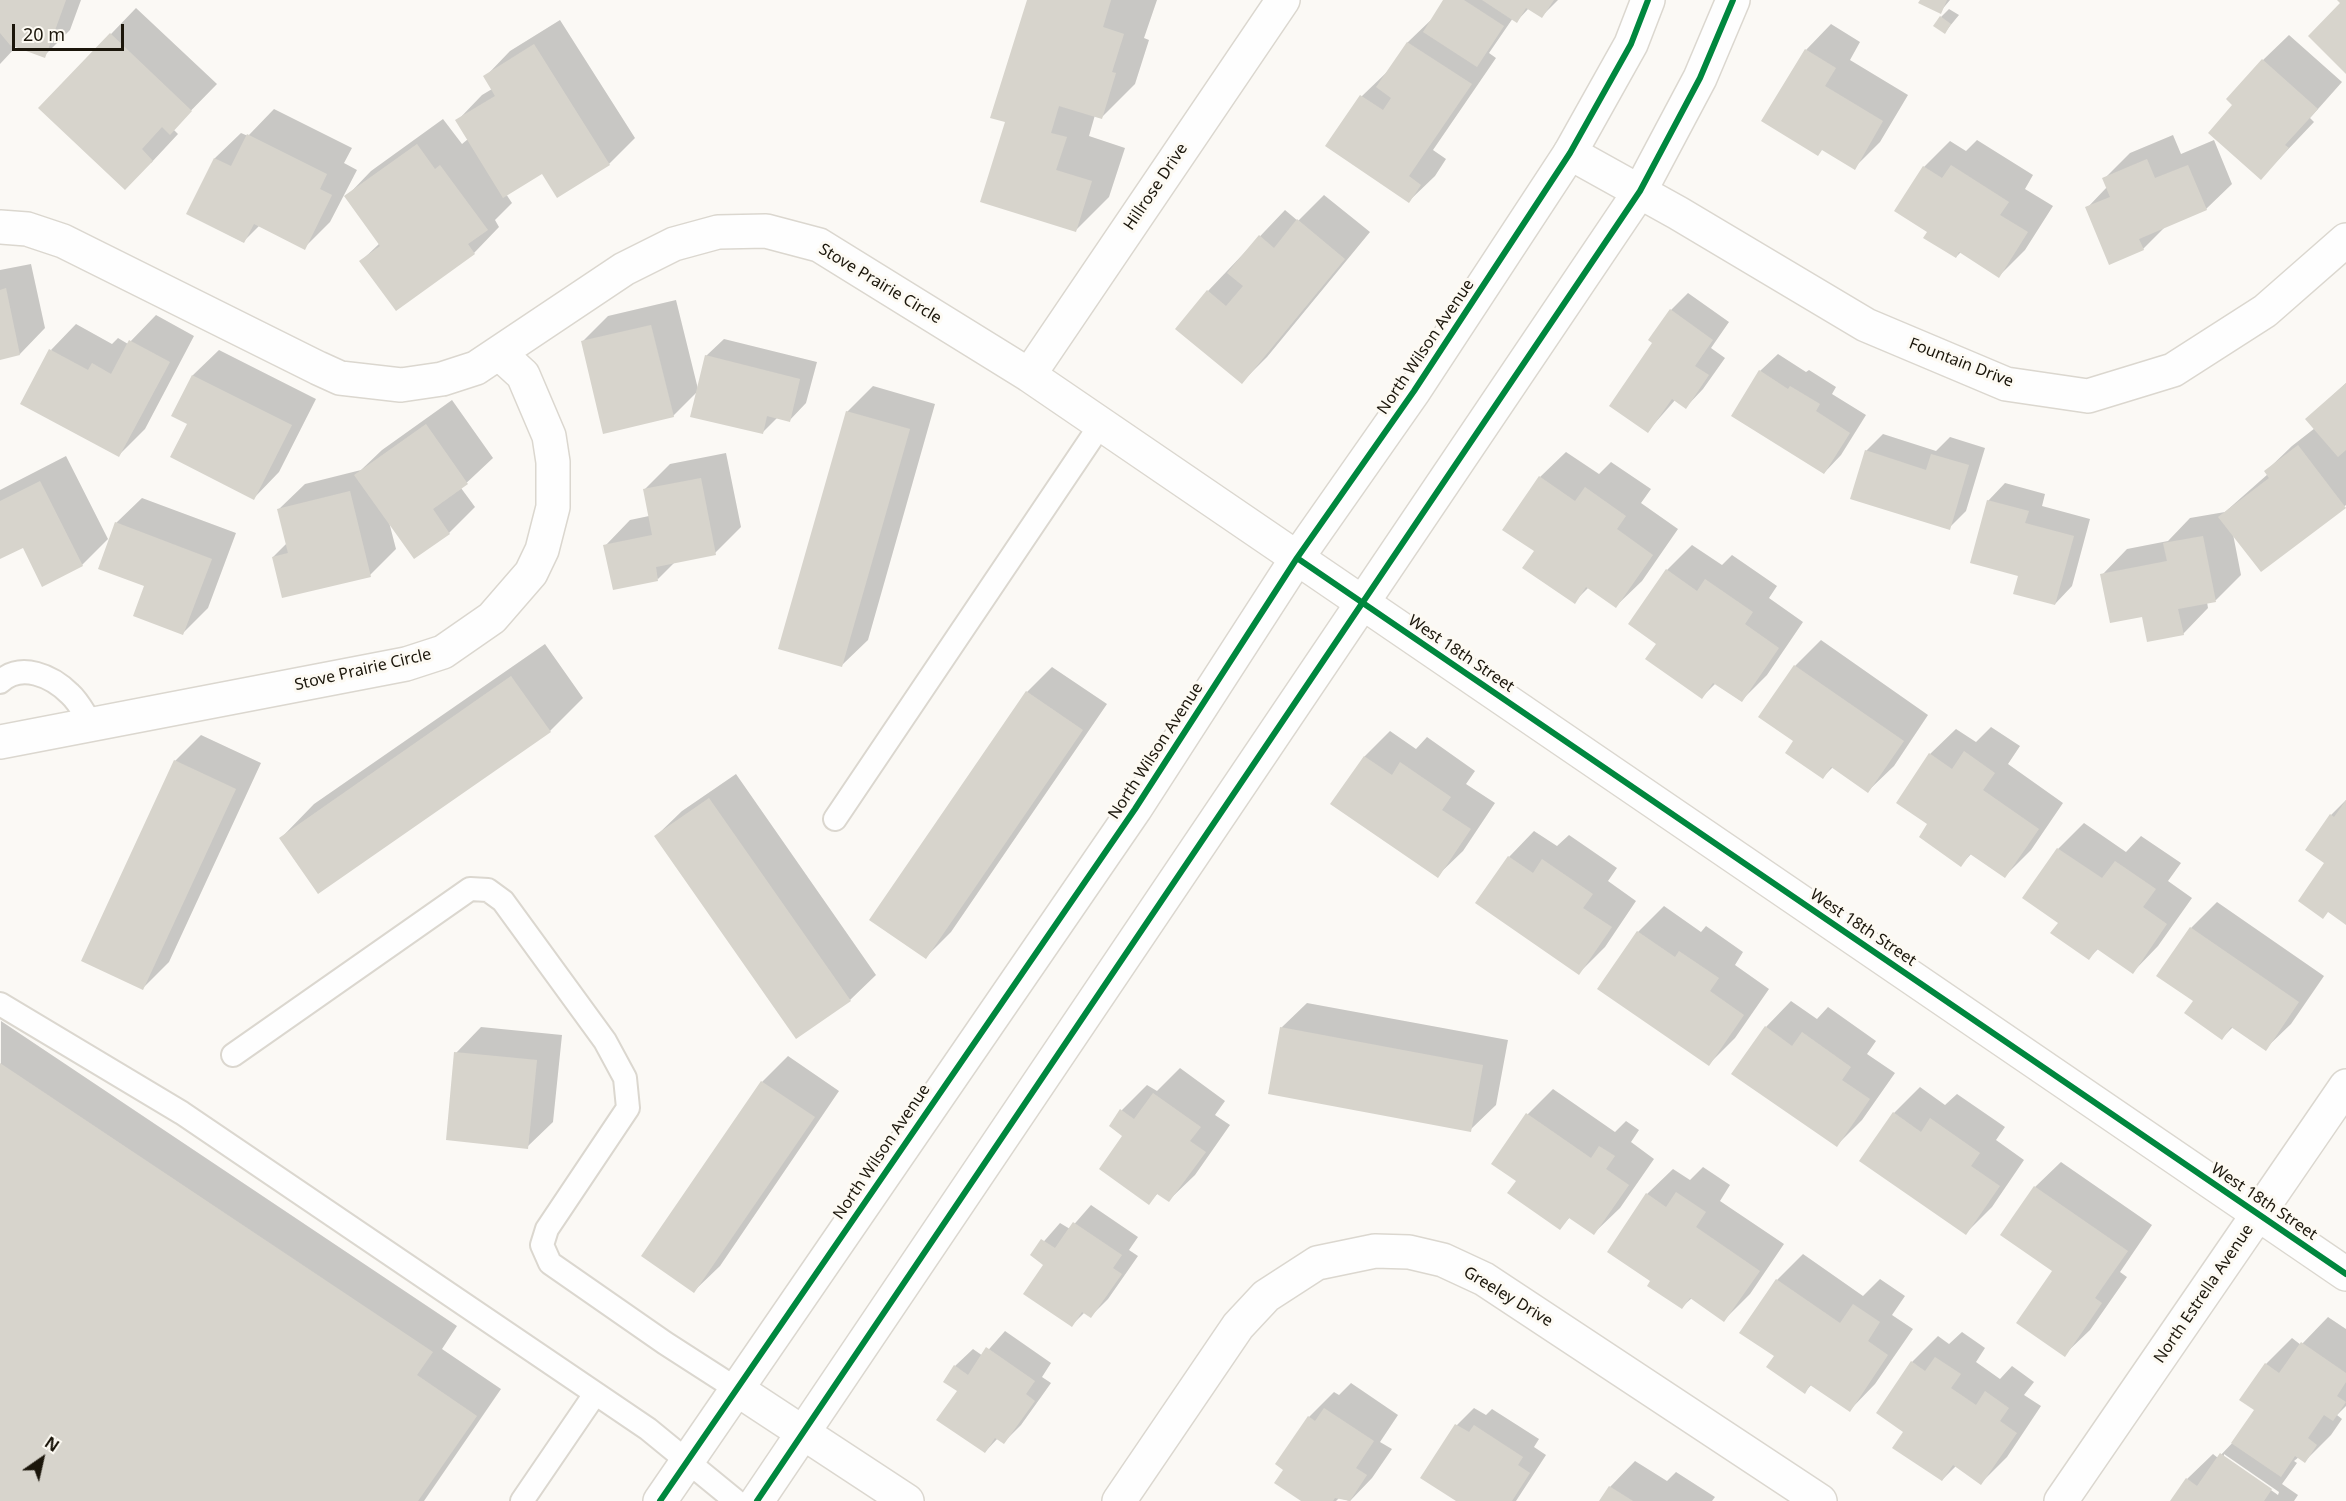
<!DOCTYPE html>
<style>
body{margin:0}
#map{position:relative;width:2346px;height:1501px;overflow:hidden;background:#fbf9f5;font-family:"Noto Sans",sans-serif}
canvas{display:block}
.north{position:absolute;left:12px;top:1429px;width:60px;height:60px;-webkit-text-stroke:4px #fdfaf3;paint-order:stroke;rotate:34deg;font-size:16px;font-weight:700;line-height:24px;text-align:center;color:#1b160b}
.north::after{content:'';display:block;margin:auto;width:21px;height:27px;background:#1b160b;clip-path:polygon(50% 0,100% 100%,50% 72%,0 100%)}
.scale{position:absolute;left:12px;top:24px;width:112px;height:27px;box-sizing:border-box;border:3px solid #1b160b;border-top:0;padding-left:8px;font-size:18px;line-height:21px;white-space:nowrap;color:#1b160b;-webkit-text-stroke:4px #fdfaf3;paint-order:stroke}
</style>
<div id="map">
<canvas width="2346" height="1501"></canvas>
<div class="north">N</div>
<div class="scale">20 m</div>
</div>
<script>
const context = document.querySelector('canvas').getContext('2d');
context.lineJoin = 'round';
function paint(path, color) { context.fillStyle = color; context.fill(path, 'evenodd'); }
function strokePath(path, color, width, dash) { context.strokeStyle = color; context.lineWidth = width; context.lineCap = dash ? 'butt' : 'round'; context.setLineDash(dash || []); context.stroke(path); }
function drawText(font, color, halo, rows, align = 'center') {
  context.font = font + ' "Noto Sans",sans-serif'; context.lineWidth = 6; context.setLineDash([]); context.textBaseline = 'middle'; context.strokeStyle = halo; context.fillStyle = color; for (const [text, x, y, turn = 0] of rows) {
    context.save(); context.translate(x, y); context.rotate((+turn || 0) * Math.PI / 180); context.textAlign = isNaN(turn) ? turn : align; if (halo) context.strokeText(text, 0, 0); context.fillText(text, 0, 0); context.restore();
  }
}
paint(new Path2D(`
 M 0,0 L 81,0 L 70,30 L 44,56 L 13,45 L 15,48 L 0,64 Z
 M 1028,0 L 1157,0 L 1144,38 L 1149,40 L 1135,84 L 1102,117 L 1095,115 L 1089,136 L 1125,148 L 1109,197 L 1076,230 L 1007,121 Z
 M 1445,0 L 1558,0 L 1542,16 L 1529,8 L 1517,21 L 1513,18 L 1489,53 L 1496,58 L 1433,150 L 1446,159 L 1435,176 L 1409,201 L 1327,146 L 1362,96 L 1388,71 L 1408,42 L 1434,17 Z
 M 1921,0 L 1950,0 L 1940,12 Z
 M 136,8 L 217,84 L 173,129 L 178,134 L 151,163 L 40,108 Z
 M 1949,9 L 1959,15 L 1945,32 L 1941,17 Z
 M 560,20 L 635,138 L 609,164 L 543,172 L 506,194 L 512,203 L 495,220 L 499,227 L 474,253 L 361,261 L 380,243 L 346,197 L 371,171 L 443,119 L 462,144 L 468,139 L 457,121 L 482,95 L 492,89 L 485,77 L 510,51 Z
 M 1831,24 L 1860,42 L 1850,60 L 1908,95 L 1880,142 L 1854,168 L 1806,50 Z
 M 2289,35 L 2342,82 L 2310,118 L 2314,122 L 2261,178 L 2263,60 Z
 M 274,109 L 352,148 L 344,163 L 357,170 L 330,222 L 304,248 L 259,226 L 243,242 L 188,214 L 215,158 L 241,133 L 248,136 Z
 M 2173,135 L 2181,154 L 2214,140 L 2232,184 L 2206,209 L 2166,226 L 2143,249 L 2087,208 L 2107,187 L 2104,179 L 2130,153 Z
 M 1977,140 L 2033,175 L 2025,189 L 2053,206 L 2025,250 L 1999,276 L 1961,252 L 1956,257 L 1929,232 L 1924,167 L 1950,141 L 1966,151 Z
 M 1324,195 L 1370,232 L 1267,357 L 1242,382 L 1208,291 L 1285,210 L 1298,221 Z
 M 31,264 L 45,328 L 20,354 L 0,358 L 0,270 Z
 M 1688,293 L 1729,322 L 1711,348 L 1725,358 L 1703,389 L 1686,407 L 1676,399 L 1648,431 L 1654,343 L 1671,310 Z
 M 676,300 L 698,389 L 706,356 L 724,339 L 817,362 L 806,403 L 789,421 L 778,417 L 762,433 L 698,391 L 673,416 L 582,342 L 608,316 Z
 M 156,315 L 194,336 L 145,429 L 119,455 L 51,350 L 76,324 L 112,344 L 118,338 L 128,344 Z
 M 219,350 L 316,399 L 279,472 L 254,498 L 189,423 L 173,415 L 193,375 Z
 M 1778,354 L 1806,372 L 1809,370 L 1836,387 L 1832,394 L 1866,415 L 1841,455 L 1824,473 L 1760,371 Z
 M 2346,383 L 2346,505 L 2261,570 L 2233,534 L 2241,575 L 2216,600 L 2207,602 L 2208,608 L 2183,634 L 2143,615 L 2102,575 L 2127,549 L 2168,541 L 2190,518 L 2225,512 L 2268,474 L 2266,471 L 2292,446 L 2315,428 L 2307,419 Z
 M 873,386 L 935,404 L 868,640 L 842,665 L 847,412 Z
 M 452,400 L 493,458 L 461,488 L 475,507 L 449,533 L 414,557 L 389,522 L 396,549 L 370,575 L 273,557 L 287,543 L 279,509 L 305,484 L 361,470 L 382,450 Z
 M 1883,434 L 1936,451 L 1950,437 L 1985,448 L 1966,511 L 1949,528 L 1866,451 Z
 M 1566,452 L 1599,474 L 1611,462 L 1651,489 L 1641,503 L 1678,529 L 1642,581 L 1616,606 L 1589,587 L 1574,602 L 1537,551 L 1540,477 Z
 M 726,453 L 741,527 L 715,553 L 676,561 L 658,579 L 605,546 L 630,520 L 649,516 L 644,490 L 670,464 Z
 M 66,456 L 108,539 L 82,565 L 23,546 L 0,557 L 0,490 Z
 M 2005,483 L 2045,494 L 2042,506 L 2090,519 L 2072,586 L 2055,604 L 2020,575 L 1988,501 Z
 M 142,498 L 236,533 L 208,608 L 183,633 L 146,586 L 116,523 Z
 M 1692,545 L 1722,565 L 1732,555 L 1777,586 L 1769,598 L 1803,622 L 1767,675 L 1741,701 L 1716,683 L 1702,697 L 1658,644 L 1667,570 Z
 M 1821,640 L 1928,715 L 1894,766 L 1868,791 L 1833,767 L 1823,777 L 1795,740 L 1795,666 Z
 M 545,644 L 583,698 L 550,731 L 281,838 L 314,804 Z
 M 1052,667 L 1107,704 L 951,932 L 926,957 L 1027,692 Z
 M 1991,727 L 2020,746 L 2008,764 L 2063,803 L 2031,850 L 2005,876 L 1972,853 L 1961,865 L 1929,824 L 1930,754 L 1956,729 L 1976,742 Z
 M 1390,731 L 1416,749 L 1427,737 L 1475,771 L 1466,784 L 1495,803 L 1463,851 L 1437,876 L 1332,804 L 1365,756 Z
 M 201,735 L 261,763 L 169,962 L 143,988 L 175,761 Z
 M 736,774 L 876,975 L 850,1000 L 656,836 L 682,811 Z
 M 2346,800 L 2346,922 L 2327,862 L 2331,815 Z
 M 2084,823 L 2126,852 L 2141,836 L 2181,863 L 2168,881 L 2192,898 L 2158,946 L 2133,972 L 2099,948 L 2089,958 L 2060,922 L 2024,897 L 2058,849 Z
 M 1534,831 L 1557,846 L 1569,835 L 1617,868 L 1608,881 L 1636,901 L 1605,947 L 1579,973 L 1509,857 Z
 M 2217,902 L 2324,976 L 2291,1024 L 2265,1049 L 2233,1027 L 2222,1038 L 2195,1001 L 2191,928 Z
 M 1664,906 L 1701,932 L 1706,926 L 1743,952 L 1735,965 L 1769,989 L 1735,1038 L 1709,1064 L 1599,988 L 1638,932 Z
 M 1791,1001 L 1817,1019 L 1828,1007 L 1876,1041 L 1867,1054 L 1895,1073 L 1862,1120 L 1837,1145 L 1766,1027 Z
 M 1307,1003 L 1508,1040 L 1496,1105 L 1470,1130 L 1281,1028 Z
 M 1,1021 L 457,1326 L 442,1349 L 501,1389 L 424,1501 L 0,1501 Z
 M 481,1027 L 562,1035 L 553,1122 L 527,1147 L 456,1053 Z
 M 788,1056 L 839,1091 L 720,1266 L 694,1291 L 762,1082 Z
 M 1180,1068 L 1225,1101 L 1215,1115 L 1230,1125 L 1195,1175 L 1169,1200 L 1158,1193 L 1149,1203 L 1124,1135 L 1122,1110 L 1147,1085 L 1157,1091 Z
 M 1920,1087 L 1945,1105 L 1957,1094 L 2005,1127 L 1996,1140 L 2024,1160 L 1992,1207 L 1966,1233 L 1861,1161 L 1894,1113 Z
 M 1553,1089 L 1615,1132 L 1626,1121 L 1639,1130 L 1631,1142 L 1654,1159 L 1620,1208 L 1594,1233 L 1570,1217 L 1560,1228 L 1518,1180 L 1528,1114 Z
 M 2061,1162 L 2152,1225 L 2120,1272 L 2127,1277 L 2090,1330 L 2064,1355 L 2054,1270 L 2035,1187 Z
 M 1703,1167 L 1730,1185 L 1720,1201 L 1784,1244 L 1750,1294 L 1724,1320 L 1692,1298 L 1682,1307 L 1652,1280 L 1647,1194 L 1673,1169 L 1690,1180 Z
 M 1091,1205 L 1138,1237 L 1129,1250 L 1138,1256 L 1108,1299 L 1091,1316 L 1085,1312 L 1072,1325 L 1045,1265 L 1032,1255 L 1060,1223 L 1070,1229 Z
 M 1803,1254 L 1863,1296 L 1880,1279 L 1905,1296 L 1892,1315 L 1913,1329 L 1875,1384 L 1850,1410 L 1812,1384 L 1805,1392 L 1776,1356 L 1741,1332 L 1777,1280 Z
 M 2328,1317 L 2346,1329 L 2346,1406 L 2337,1415 L 2342,1419 L 2331,1435 L 2305,1461 L 2299,1457 L 2294,1461 L 2297,1463 L 2282,1484 L 2298,1495 L 2294,1501 L 2172,1501 L 2187,1479 L 2213,1454 L 2218,1458 L 2236,1439 L 2256,1410 L 2241,1400 L 2266,1364 L 2292,1338 L 2301,1345 ZM 2224,1454 L 2279,1492 L 2278,1495 L 2224,1457 Z
 M 1005,1331 L 1051,1363 L 1042,1377 L 1051,1383 L 1021,1425 L 1004,1442 L 998,1438 L 985,1452 L 959,1391 L 955,1366 L 973,1349 L 983,1356 Z
 M 1962,1332 L 1985,1348 L 1976,1362 L 2000,1379 L 2012,1366 L 2034,1382 L 2024,1395 L 2041,1406 L 2007,1457 L 1981,1483 L 1956,1466 L 1942,1480 L 1905,1431 L 1878,1412 L 1912,1362 L 1938,1336 L 1949,1344 Z
 M 1351,1383 L 1398,1415 L 1380,1442 L 1392,1449 L 1372,1478 L 1350,1501 L 1339,1498 L 1336,1501 L 1303,1501 L 1285,1469 L 1309,1417 L 1334,1392 L 1339,1395 Z
 M 1474,1408 L 1486,1415 L 1492,1409 L 1539,1439 L 1534,1447 L 1546,1455 L 1516,1501 L 1459,1501 L 1457,1425 Z
 M 1635,1461 L 1667,1481 L 1676,1472 L 1715,1497 L 1712,1501 L 1601,1501 L 1610,1487 Z`), '#0003');
paint(new Path2D(`
 M 0,0 L 66,0 L 45,58 L 10,45 L 0,33 Z
 M 1027,0 L 1111,0 L 1103,27 L 1124,34 L 1112,72 L 1116,73 L 1102,119 L 1059,106 L 1051,133 L 1067,137 L 1056,170 L 1092,181 L 1076,232 L 980,202 L 1005,122 L 990,118 Z
 M 1443,0 L 1464,0 L 1504,26 L 1477,67 L 1423,32 Z
 M 1482,0 L 1554,0 L 1542,18 L 1526,8 L 1517,23 Z
 M 1920,0 L 1947,0 L 1941,14 L 1918,3 Z
 M 2337,0 L 2346,0 L 2346,74 L 2308,36 L 2340,3 Z
 M 1940,16 L 1951,24 L 1945,34 L 1933,26 Z
 M 110,33 L 192,111 L 170,135 L 162,127 L 142,149 L 153,161 L 125,190 L 38,108 Z
 M 1407,42 L 1472,84 L 1409,176 L 1421,185 L 1409,203 L 1325,146 L 1360,95 L 1383,110 L 1391,98 L 1376,87 Z
 M 534,44 L 610,165 L 557,198 L 542,174 L 503,198 L 455,120 L 495,96 L 483,76 Z
 M 1805,49 L 1836,68 L 1825,86 L 1883,121 L 1855,170 L 1822,150 L 1818,156 L 1761,121 Z
 M 2262,59 L 2318,109 L 2285,145 L 2289,148 L 2261,180 L 2208,133 L 2232,105 L 2226,99 Z
 M 247,134 L 327,174 L 320,189 L 332,195 L 305,250 L 254,224 L 244,243 L 186,214 L 214,158 L 231,166 Z
 M 417,144 L 435,169 L 440,165 L 488,230 L 468,244 L 475,254 L 396,311 L 359,261 L 380,246 L 344,196 Z
 M 2147,159 L 2155,178 L 2188,165 L 2207,210 L 2139,239 L 2144,250 L 2109,265 L 2085,207 L 2110,197 L 2102,178 Z
 M 1951,165 L 2009,202 L 2000,215 L 2028,232 L 1999,278 L 1959,252 L 1956,258 L 1923,238 L 1927,232 L 1894,211 L 1923,166 L 1942,178 Z
 M 1297,219 L 1345,259 L 1242,384 L 1175,329 L 1207,290 L 1226,306 L 1243,286 L 1227,273 L 1259,235 L 1274,248 Z
 M 6,288 L 20,355 L 0,360 L 0,290 Z
 M 1670,309 L 1713,340 L 1695,366 L 1709,375 L 1686,409 L 1672,399 L 1648,433 L 1609,406 L 1652,343 L 1648,340 Z
 M 651,325 L 674,417 L 603,434 L 581,341 Z
 M 129,340 L 170,362 L 119,457 L 20,404 L 49,349 L 88,370 L 92,363 L 111,374 Z
 M 705,355 L 800,379 L 790,422 L 767,416 L 763,434 L 690,417 Z
 M 1759,370 L 1788,389 L 1790,386 L 1820,404 L 1816,411 L 1850,433 L 1824,474 L 1731,416 Z
 M 192,375 L 292,425 L 254,500 L 170,457 L 187,424 L 171,416 Z
 M 2346,383 L 2346,450 L 2338,457 L 2305,419 Z
 M 846,411 L 910,429 L 842,667 L 778,649 Z
 M 426,424 L 468,484 L 433,509 L 450,534 L 414,559 L 354,475 Z
 M 2298,445 L 2346,508 L 2261,572 L 2218,517 L 2269,478 L 2264,471 Z
 M 1865,450 L 1926,470 L 1931,454 L 1969,465 L 1950,530 L 1850,499 Z
 M 1539,476 L 1575,501 L 1585,487 L 1626,516 L 1617,529 L 1653,555 L 1616,608 L 1586,587 L 1575,604 L 1522,568 L 1534,551 L 1502,530 Z
 M 701,478 L 716,555 L 656,567 L 658,581 L 613,590 L 603,545 L 652,535 L 643,489 Z
 M 40,481 L 83,566 L 42,587 L 23,548 L 0,559 L 0,501 Z
 M 350,491 L 371,577 L 282,598 L 272,557 L 288,553 L 277,509 Z
 M 1987,500 L 2029,511 L 2025,523 L 2074,536 L 2055,605 L 2013,594 L 2018,576 L 1970,563 Z
 M 115,522 L 212,559 L 183,635 L 133,616 L 144,586 L 98,569 Z
 M 2203,536 L 2216,602 L 2178,609 L 2184,635 L 2147,642 L 2142,617 L 2110,623 L 2100,574 L 2167,561 L 2163,543 Z
 M 1666,569 L 1697,591 L 1705,579 L 1753,612 L 1745,624 L 1779,648 L 1742,702 L 1713,683 L 1702,699 L 1645,659 L 1656,644 L 1628,624 Z
 M 1794,665 L 1904,741 L 1868,793 L 1831,767 L 1823,779 L 1785,753 L 1793,741 L 1758,717 Z
 M 511,676 L 551,732 L 318,894 L 279,838 Z
 M 1026,691 L 1083,730 L 926,959 L 869,920 Z
 M 1964,751 L 1995,773 L 1983,790 L 2039,829 L 2005,878 L 1970,854 L 1961,867 L 1919,837 L 1927,824 L 1896,803 L 1929,753 L 1952,769 Z
 M 1364,756 L 1392,775 L 1400,762 L 1451,797 L 1442,810 L 1471,829 L 1438,878 L 1330,804 Z
 M 174,760 L 236,789 L 143,990 L 81,961 Z
 M 709,798 L 851,1001 L 796,1039 L 654,836 Z
 M 2346,800 L 2346,925 L 2328,912 L 2323,919 L 2298,901 L 2324,863 L 2305,850 L 2330,814 L 2334,817 Z
 M 2057,848 L 2102,878 L 2115,861 L 2156,889 L 2143,907 L 2167,924 L 2133,974 L 2097,949 L 2089,960 L 2050,933 L 2058,923 L 2022,898 Z
 M 1508,856 L 1533,873 L 1542,859 L 1593,894 L 1583,908 L 1612,927 L 1579,975 L 1475,903 Z
 M 2190,927 L 2299,1002 L 2266,1051 L 2231,1027 L 2222,1040 L 2184,1013 L 2193,1001 L 2156,976 Z
 M 1637,931 L 1675,957 L 1679,951 L 1719,978 L 1710,991 L 1744,1015 L 1709,1066 L 1597,989 Z
 M 1765,1026 L 1792,1046 L 1802,1032 L 1851,1067 L 1842,1080 L 1870,1099 L 1837,1147 L 1731,1074 Z
 M 1280,1027 L 1483,1065 L 1471,1132 L 1268,1094 Z
 M 454,1052 L 537,1060 L 528,1149 L 446,1140 Z
 M 0,1063 L 433,1352 L 417,1375 L 477,1416 L 418,1501 L 0,1501 Z
 M 761,1081 L 815,1117 L 694,1293 L 641,1256 Z
 M 1153,1093 L 1201,1127 L 1190,1141 L 1206,1152 L 1169,1202 L 1157,1194 L 1149,1205 L 1099,1169 L 1122,1136 L 1109,1126 L 1120,1109 L 1134,1119 Z
 M 1893,1112 L 1921,1132 L 1930,1118 L 1980,1153 L 1971,1166 L 2000,1186 L 1966,1235 L 1859,1161 Z
 M 1526,1113 L 1591,1158 L 1599,1146 L 1615,1156 L 1606,1169 L 1629,1185 L 1594,1235 L 1569,1218 L 1560,1230 L 1507,1193 L 1516,1181 L 1491,1164 Z
 M 2034,1186 L 2128,1251 L 2095,1298 L 2102,1303 L 2065,1357 L 2016,1323 L 2052,1271 L 2000,1235 Z
 M 1676,1192 L 1706,1212 L 1696,1227 L 1760,1271 L 1724,1322 L 1690,1298 L 1682,1309 L 1647,1286 L 1650,1281 L 1607,1252 L 1646,1193 L 1666,1207 Z
 M 1073,1222 L 1122,1255 L 1113,1268 L 1122,1274 L 1091,1318 L 1082,1312 L 1072,1327 L 1023,1294 L 1043,1265 L 1030,1255 L 1041,1239 L 1055,1248 Z
 M 1776,1279 L 1840,1323 L 1853,1304 L 1880,1322 L 1868,1341 L 1888,1355 L 1850,1412 L 1810,1385 L 1805,1394 L 1766,1367 L 1774,1356 L 1739,1333 Z
 M 2301,1342 L 2346,1373 L 2346,1382 L 2337,1396 L 2346,1402 L 2333,1421 L 2324,1415 L 2308,1438 L 2317,1445 L 2305,1463 L 2295,1456 L 2281,1477 L 2231,1443 L 2254,1410 L 2239,1400 L 2265,1363 L 2279,1373 Z
 M 986,1347 L 1035,1381 L 1026,1394 L 1035,1401 L 1004,1444 L 995,1438 L 985,1453 L 936,1420 L 957,1391 L 943,1382 L 954,1365 L 968,1375 Z
 M 1935,1357 L 1961,1374 L 1951,1388 L 1976,1405 L 1985,1391 L 2009,1408 L 2000,1421 L 2017,1433 L 1981,1485 L 1953,1465 L 1942,1481 L 1892,1448 L 1903,1432 L 1876,1413 L 1911,1361 L 1925,1371 Z
 M 1324,1408 L 1374,1441 L 1356,1468 L 1367,1475 L 1350,1501 L 1335,1498 L 1333,1501 L 1301,1501 L 1274,1483 L 1283,1470 L 1275,1464 L 1308,1416 L 1315,1421 Z
 M 1455,1424 L 1469,1432 L 1474,1425 L 1523,1457 L 1518,1465 L 1530,1473 L 1512,1501 L 1456,1501 L 1420,1478 Z
 M 2220,1453 L 2272,1489 L 2264,1501 L 2170,1501 L 2186,1478 L 2197,1486 Z
 M 1609,1486 L 1633,1501 L 1599,1501 Z`), '#d7d4cc');
const lane = new Path2D(`
 M 0,682 C 21,662 52,676 70,694 C 79,702 85,715 92,725
 M 835,819 L 1101,424
 M 0,1004 L 182,1113 L 648,1429 L 736,1501
 M 233,1055 L 470,889 L 488,890 L 503,901 L 605,1041 L 625,1078 L 628,1108 L 547,1229 L 542,1245 L 550,1263 L 665,1343 L 738,1390
 M 522,1501 L 595,1394`);
const street = new Path2D(`
 M 1570,153 L 1678,213 L 1866,325 L 2006,384 L 2088,396 L 2173,370 L 2265,311 L 2346,240
 M 0,227 L 27,229 L 63,241 L 318,368 L 340,378 L 401,385 L 442,379 L 476,368 L 624,269 L 674,244 L 718,232 L 766,231 L 819,245 L 1029,375 L 2346,1274
 M 1029,375 L 1283,0
 M 0,742 L 406,664 L 443,652 L 492,618 L 531,573 L 542,550 L 553,507 L 553,462 L 549,436 L 523,375 L 499,353
 M 738,1390 L 907,1501
 M 1119,1501 L 1238,1326 L 1266,1296 L 1317,1263 L 1375,1251 L 1409,1252 L 1443,1260 L 1484,1279 L 1820,1501
 M 2061,1501 L 2346,1086`);
const secondary = new Path2D(`
 M 660,1501 L 1135,809 L 1297,558 L 1414,391 L 1570,153 L 1631,44 L 1648,0
 M 757,1501 L 1640,191 L 1700,78 L 1733,0`);
strokePath(lane, '#dbd7cf', 26);
strokePath(street, '#dbd7cf', 36);
strokePath(secondary, '#dbd7cf', 36);
strokePath(lane, '#fefefe', 22);
strokePath(street, '#fefefe', 33);
strokePath(secondary, '#fefefe', 33);
strokePath(new Path2D(`
 M 1297,558 L 2346,1274
 M 660,1501 L 1135,809 L 1297,558 L 1414,391 L 1570,153 L 1631,44 L 1648,0
 M 757,1501 L 1640,191 L 1700,78 L 1733,0`), '#00873e', 6);
drawText('16px', '#1b160b', '#fdfaf3', [
 ["Hillrose Drive",1156,187,-56],
 ["Stove Prairie Circle",880,284,31],
 ["North Wilson Avenue",1426,347,-56],
 ["Fountain Drive",1961,363,21],
 ["West 18th Street",1461,654,34],
 ["Stove Prairie Circle",363,670,-13],
 ["North Wilson Avenue",1156,751,-57],
 ["West 18th Street",1863,928,34],
 ["North Wilson Avenue",882,1152,-56],
 ["West 18th Street",2264,1202,34],
 ["North Estrella Avenue",2204,1294,-56],
 ["Greeley Drive",1508,1297,31]
]);
</script>
